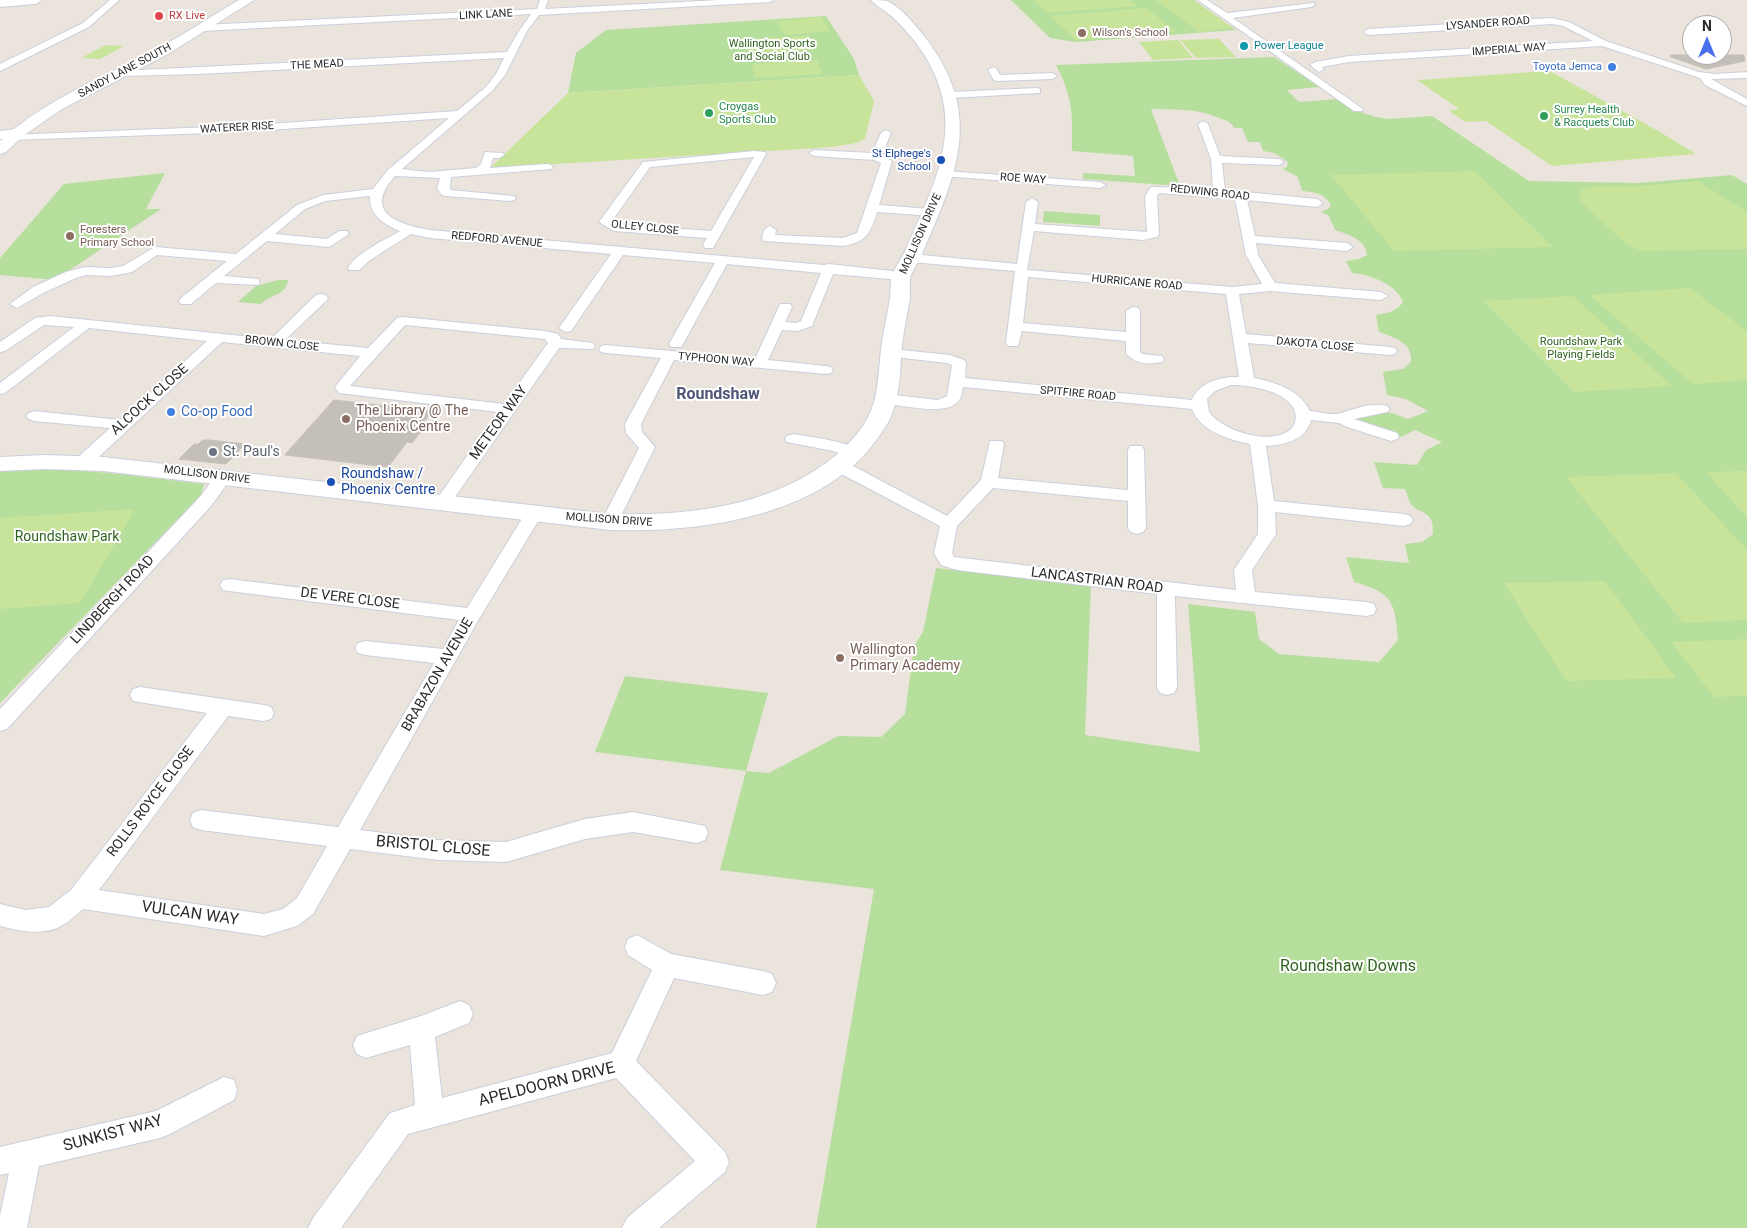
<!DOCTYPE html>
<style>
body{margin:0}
#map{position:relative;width:1747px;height:1228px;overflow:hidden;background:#ebe4dd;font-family:Roboto,sans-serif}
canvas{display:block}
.north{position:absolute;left:1682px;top:15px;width:50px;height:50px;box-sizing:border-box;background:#fff;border:1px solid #aaa;border-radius:50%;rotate:0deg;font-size:14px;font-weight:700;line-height:20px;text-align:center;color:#2a2a2a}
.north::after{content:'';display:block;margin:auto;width:18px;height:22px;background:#496fec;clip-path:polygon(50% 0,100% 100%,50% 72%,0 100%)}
</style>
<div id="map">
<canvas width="1747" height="1228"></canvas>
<div class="north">N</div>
</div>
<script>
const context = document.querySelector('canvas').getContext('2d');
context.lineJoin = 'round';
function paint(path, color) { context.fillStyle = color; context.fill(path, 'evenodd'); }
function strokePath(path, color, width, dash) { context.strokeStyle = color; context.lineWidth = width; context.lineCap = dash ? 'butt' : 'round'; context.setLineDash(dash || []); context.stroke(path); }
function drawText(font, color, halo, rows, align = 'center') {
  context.font = font + ' Roboto,sans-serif'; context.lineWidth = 4; context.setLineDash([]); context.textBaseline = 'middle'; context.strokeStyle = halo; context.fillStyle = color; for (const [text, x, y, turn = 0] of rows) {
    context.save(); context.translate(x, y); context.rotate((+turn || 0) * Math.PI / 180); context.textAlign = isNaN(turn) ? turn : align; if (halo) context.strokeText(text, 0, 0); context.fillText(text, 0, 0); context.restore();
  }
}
paint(new Path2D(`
 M 1011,0 L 1194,0 L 1236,30 L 1075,42 L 1050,38 Z
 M 826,16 L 854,59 L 859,75 L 568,93 L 576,53 L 606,30 Z
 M 1274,57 L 1320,87 L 1287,90 L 1299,102 L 1338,99 L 1357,111 L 1376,117 L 1389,119 L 1432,116 L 1529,181 L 1640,183 L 1732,175 L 1747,184 L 1747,1228 L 816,1228 L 874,889 L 720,870 L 746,771 L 595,752 L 625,676 L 768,693 L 746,771 L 769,773 L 838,736 L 881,737 L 905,714 L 914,646 L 923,632 L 936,568 L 1091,585 L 1085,735 L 1200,752 L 1188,604 L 1255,612 L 1259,639 L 1279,654 L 1379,662 L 1398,640 C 1395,602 1393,593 1354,582 L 1346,557 L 1409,563 L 1405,544 L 1422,542 L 1433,534 C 1434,509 1421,516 1411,504 C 1408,500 1407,493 1405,489 L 1383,488 L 1374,462 L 1417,465 L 1426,450 L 1442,442 L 1415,430 L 1401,437 L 1375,430 L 1356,419 C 1381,411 1384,409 1408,419 L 1428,411 L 1406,399 L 1387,395 L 1383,372 L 1403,369 L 1411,362 C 1413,343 1395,338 1379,332 L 1376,315 C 1388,313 1396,312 1403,302 C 1398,285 1369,274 1352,273 L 1346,261 L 1359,259 L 1367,255 C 1365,239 1349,235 1335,230 L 1329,216 L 1321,212 L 1328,209 L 1331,205 C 1324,193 1315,192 1302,191 L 1298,177 L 1283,169 L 1287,167 L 1288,162 L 1274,153 L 1263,151 L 1260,142 L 1248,142 L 1242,128 L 1234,128 C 1230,119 1222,120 1214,116 C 1194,108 1173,110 1151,109 L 1180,186 L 1083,179 L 1083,173 L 1135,176 L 1133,156 L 1072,151 C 1072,114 1074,100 1056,65 Z
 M 165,173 L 146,209 L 161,209 L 55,280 L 0,275 L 0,258 L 64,184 Z
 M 1044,211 L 1100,215 L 1100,226 L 1043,222 Z
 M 278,280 L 288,280 C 286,296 270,294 261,304 L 238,302 L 256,286 Z
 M 51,469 C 102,471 153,478 204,484 L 201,495 L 0,703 L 0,471 Z`), '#b6de9d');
paint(new Path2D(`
 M 1033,0 L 1131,0 L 1138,6 L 1048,13 Z
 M 1156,0 L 1193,0 L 1233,28 L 1199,32 Z
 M 1146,8 L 1176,31 L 1076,40 L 1050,16 Z
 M 821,17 L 830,31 L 785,35 L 777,21 Z
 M 809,36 L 813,50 L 749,53 L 746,39 Z
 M 1219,39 L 1236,57 L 1196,58 L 1180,40 Z
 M 1178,40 L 1193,58 L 1153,60 L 1139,42 Z
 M 106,45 L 124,46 L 100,59 L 81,58 Z
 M 817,60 L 822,74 L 755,78 L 752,64 Z
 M 1550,71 C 1599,99 1649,124 1696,154 L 1552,166 L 1486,121 L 1465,122 L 1449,111 L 1459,109 L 1417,80 Z
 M 859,75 L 874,101 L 865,139 L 856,143 L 833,147 L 490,168 L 568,93 Z
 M 1474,171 L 1553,247 L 1394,251 L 1331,175 Z
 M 1698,181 L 1747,212 L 1747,249 L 1643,251 L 1628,246 L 1580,201 L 1579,195 L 1583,189 L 1594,186 L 1640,186 Z
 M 1690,288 L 1747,331 L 1747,380 L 1693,384 L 1589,295 Z
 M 1573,296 L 1672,386 L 1574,392 L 1484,301 Z
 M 1747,471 L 1747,518 L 1706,472 Z
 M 1676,473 L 1747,550 L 1747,620 L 1683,623 L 1566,477 Z
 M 135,509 L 80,603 L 0,609 L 0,518 Z
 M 1605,581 L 1676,678 L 1566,681 L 1504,583 Z
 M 1747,639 L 1747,696 L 1714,697 L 1671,642 Z`), '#c8e49a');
const building = new Path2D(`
 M 1671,55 L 1744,55 L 1745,61 L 1706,69 L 1671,57 Z
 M 334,400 L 432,411 L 418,430 L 422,430 L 412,443 L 407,442 L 388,467 L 285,455 Z
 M 203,440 L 209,440 L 245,444 L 226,464 L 179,459 L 194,444 L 198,444 Z`);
paint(building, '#c4bfb8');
strokePath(building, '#c6c0b7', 1);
const minor = new Path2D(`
 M 110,0 L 119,0 L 89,27 L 0,71 L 0,64 L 83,23 Z
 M 540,0 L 548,0 L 545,9 L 720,0 L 774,0 L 770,2 L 539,15 L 527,31 L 505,75 L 492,91 L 402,169 L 428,172 L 476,168 L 481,164 L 485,152 L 503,153 L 504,155 L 499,158 L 493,158 L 490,168 L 547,164 L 551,165 L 553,167 L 551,169 L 451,177 L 450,190 L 514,196 L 516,198 L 514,200 L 510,201 L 446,196 L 442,195 L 437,188 L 440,178 L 395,176 C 363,212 396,224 430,230 L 824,265 L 829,264 L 901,272 L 907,276 L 901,280 L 833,274 L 812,326 L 798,331 L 782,330 L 768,360 L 826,366 L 831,367 L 833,370 L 831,373 L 826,374 L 674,360 L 641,424 L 642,432 L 655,447 L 616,526 L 610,528 L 604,526 L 601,522 L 639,448 L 626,433 L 625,424 L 661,358 L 606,353 L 601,352 L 599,349 L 601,346 L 606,345 L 757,359 L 756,357 L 780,304 L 790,304 L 792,307 L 785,322 L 796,323 L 801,321 L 821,273 L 727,264 L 683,344 L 681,347 L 671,347 L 669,344 L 715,263 L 623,255 L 571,331 L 566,332 L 559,328 L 611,254 L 430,238 L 411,234 L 370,260 L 359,270 L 349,270 L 348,267 C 360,251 383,241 400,231 C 383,224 369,215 370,196 L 325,201 L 305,209 L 275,234 L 327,239 L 339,231 L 347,231 L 349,234 L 329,247 L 267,241 L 224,276 L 258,279 L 260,282 L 258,285 L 216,283 L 191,304 L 181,304 L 179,301 L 181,298 L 227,261 L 157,255 L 132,272 L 111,276 L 86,275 L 76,278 L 43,293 L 17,308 L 10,304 L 33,287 L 66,272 L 85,267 L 111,268 L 123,266 L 155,247 L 236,254 L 297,205 L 323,195 L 373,189 L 388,170 L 449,118 L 238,132 L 12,140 L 7,137 L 8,135 L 238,126 L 457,111 L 486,87 L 496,74 L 504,58 L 199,74 L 122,76 L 119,75 L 119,71 L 507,52 L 519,31 L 531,14 L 202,31 L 198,28 L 202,25 L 537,9 Z
 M 1198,0 L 1207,0 L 1227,13 L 1314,3 L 1315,5 L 1311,7 L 1233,18 L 1363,109 L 1362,111 L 1354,111 Z
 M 1552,18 L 1569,22 L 1606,41 L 1699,72 L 1714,74 L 1747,72 L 1747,78 L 1711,79 L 1747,99 L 1747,106 L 1705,85 L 1700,78 L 1602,46 L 1349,62 L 1322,67 L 1324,69 L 1319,72 L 1310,65 L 1315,62 L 1349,56 L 1593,41 L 1563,26 L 1552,24 L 1368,35 L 1364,32 L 1368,29 Z
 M 993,67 L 996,68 L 1000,75 L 1052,73 L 1057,76 L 1052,79 L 997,81 L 994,80 L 988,70 Z
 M 1037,88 L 1040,89 L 1040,93 L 950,98 L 945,95 L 950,92 Z
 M 1203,121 L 1208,124 L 1220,156 L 1279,159 L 1284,162 L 1279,165 L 1222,163 L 1225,190 L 1317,199 L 1323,203 L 1317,207 L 1247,200 L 1255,236 L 1347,243 L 1353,247 L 1347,251 L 1256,243 L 1258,255 L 1275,283 L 1381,292 L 1388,296 L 1381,300 L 1270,291 L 1239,294 L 1246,334 L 1390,347 L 1395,348 L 1397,351 L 1395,354 L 1390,355 L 1248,343 L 1254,378 C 1275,382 1300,390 1310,411 C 1319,412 1333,416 1341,413 C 1355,409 1372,402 1387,406 L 1390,409 L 1387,412 L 1354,419 L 1397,433 L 1399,436 L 1397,439 L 1391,441 L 1347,427 L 1339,423 L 1311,420 C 1306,441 1283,445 1266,446 L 1274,501 L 1404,514 L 1410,516 L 1413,520 L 1410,524 L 1404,526 L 1275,512 L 1276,534 L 1252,570 L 1255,592 L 1367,602 L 1374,604 L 1376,609 L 1374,614 L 1367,616 L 1175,596 L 1177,687 L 1174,693 L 1167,695 L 1160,693 L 1157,687 L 1157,594 L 957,570 L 941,565 L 934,553 L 940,526 L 832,469 L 830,465 L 832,461 L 844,461 L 947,516 L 981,480 L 990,441 L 1002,441 L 1004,444 L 998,478 L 1128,490 L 1128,450 L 1130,446 L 1142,446 L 1144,450 L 1146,528 L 1143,532 L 1137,534 L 1131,532 L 1128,528 L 1128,501 L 993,488 L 957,526 L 952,553 L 954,557 L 1236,590 L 1234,570 L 1258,534 L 1258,506 L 1250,444 C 1228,439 1201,432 1192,409 L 963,387 C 962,394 961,400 955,404 C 941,415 903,405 886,404 L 881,402 L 878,399 L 881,396 L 886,394 L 938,400 L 947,396 L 952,365 L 947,363 L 886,356 L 884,353 L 886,350 L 891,349 L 950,355 L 964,360 L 966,363 L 965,378 L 1192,400 C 1199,382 1221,376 1239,377 L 1226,294 L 1028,277 L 1023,323 L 1126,332 L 1126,311 L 1133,307 L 1138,308 L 1140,311 L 1140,352 L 1142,354 L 1162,356 L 1164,359 L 1162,362 C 1149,365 1134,364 1126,353 L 1126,341 L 1022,331 L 1018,346 L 1008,346 L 1006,343 L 1015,271 L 911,262 L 905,258 L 911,254 L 1017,264 L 1026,202 L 1032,198 L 1038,202 L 1035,224 L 1147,232 L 1145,196 L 1151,187 L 1213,189 L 1211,159 L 1198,124 ZM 1159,193 L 1235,199 L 1246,255 L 1262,284 L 1232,287 L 1027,270 L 1034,231 L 1143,240 L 1157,237 L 1159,234 L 1157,196 ZM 1231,385 C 1250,385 1289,391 1295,412 C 1297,419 1295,426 1290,430 C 1269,446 1223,431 1209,412 L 1207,399 L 1215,391 Z
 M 886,130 L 891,133 L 882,155 L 892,161 L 879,205 L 930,209 L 934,210 L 936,213 L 934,216 L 877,212 C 870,234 867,242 843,246 L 764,241 L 762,238 L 764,230 L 770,226 L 776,230 L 775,235 L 843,238 L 857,233 L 881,163 L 874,160 L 814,156 L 809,153 L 814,150 L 872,153 L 881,133 Z
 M 754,151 L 765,152 L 766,154 L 713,248 L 705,248 L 703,245 L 707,238 L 614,231 L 599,222 L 643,162 ZM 754,157 L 711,231 L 617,224 L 612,221 L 650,167 Z
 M 946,171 L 1100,182 L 1106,185 L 1100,188 L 942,176 L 940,174 L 942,172 Z
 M 321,294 L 326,295 L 328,298 L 326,301 L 285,340 L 368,348 L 397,318 L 402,317 L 545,331 L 558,334 L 561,339 L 593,343 L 595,346 L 593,349 L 559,348 L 448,507 L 442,509 L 436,507 L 434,503 L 498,412 L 339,393 L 335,387 L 360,356 L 222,342 L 88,467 L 76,467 L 74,463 L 76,459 L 110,428 L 34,421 L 29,419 L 26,416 L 29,413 L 34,411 L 120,420 L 207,341 L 89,328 L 5,393 L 0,394 L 0,383 L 74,327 L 44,325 L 5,351 L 0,352 L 0,342 L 35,318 L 50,316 L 271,339 L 316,295 ZM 405,325 L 545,339 L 548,343 L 504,404 L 350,386 Z
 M 793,434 C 808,437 853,441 861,453 L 859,457 L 853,458 L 833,451 L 787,442 L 785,439 L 787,436 Z
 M 224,472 L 230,473 L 232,477 L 211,506 L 7,729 L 0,731 L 0,709 L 199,498 L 218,473 Z
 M 534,507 L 540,509 L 543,513 L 479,619 L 360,830 L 438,840 L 506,842 L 585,819 L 633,812 L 705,826 L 708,833 L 705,840 L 697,843 L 633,832 L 585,839 L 506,862 L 438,860 L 350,849 L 313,914 L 297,926 L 264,936 L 83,909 C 76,915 69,922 61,926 C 42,936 19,931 0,926 L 0,904 L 26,910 L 49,907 L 71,890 L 207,713 L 133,701 L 130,695 L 133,689 L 140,687 L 264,705 L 271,707 L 274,713 L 271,719 L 264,721 L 228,716 L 99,890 L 264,914 L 283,909 L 297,898 L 327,846 L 201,830 L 193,827 L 190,820 L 193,813 L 201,810 L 338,827 L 434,663 L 365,655 L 358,653 L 355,648 L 358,643 L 365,641 L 443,649 L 459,620 L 229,591 L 223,590 L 220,585 L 223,580 L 229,579 L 467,608 L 528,509 Z
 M 637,935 L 671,954 L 763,971 L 772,974 L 776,983 L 772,992 L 763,995 L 674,978 L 636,1061 L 725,1152 L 729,1162 L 725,1172 L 659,1228 L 622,1228 L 627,1218 L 695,1161 L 616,1078 L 408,1134 L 341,1228 L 308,1228 L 313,1218 L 390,1113 L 415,1105 L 410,1045 L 366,1058 L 357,1054 L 353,1045 L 357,1036 L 421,1016 L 460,1001 L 469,1005 L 473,1014 L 469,1023 L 435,1037 L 442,1098 L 612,1053 L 652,970 L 628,955 L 625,947 L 628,939 Z
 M 224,1077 L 234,1080 L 237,1090 L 234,1100 L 170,1134 L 160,1138 L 39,1166 L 27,1228 L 0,1228 L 0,1216 L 9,1173 L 0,1175 L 0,1147 L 156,1111 Z`);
const tertiary = new Path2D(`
 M 16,129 L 21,130 L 23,133 L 21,136 L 0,139 L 0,131 Z`);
const secondary = new Path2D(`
 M 0,0 L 42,0 L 36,4 L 0,7 Z
 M 239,0 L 254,0 L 168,54 L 62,109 L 23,136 L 6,152 L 0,154 L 0,141 C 46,99 104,77 157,49 C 185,34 212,16 239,0 Z
 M 871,0 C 876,0 882,0 887,1 C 901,7 914,24 924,36 C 985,114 957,173 922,254 C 919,261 914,268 911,275 C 909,281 910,291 910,298 C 907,314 904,330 902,345 C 900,365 901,385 895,404 C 892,418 885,428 877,439 C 822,517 699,533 610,530 L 103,471 L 45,469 L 0,471 L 0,457 L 45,455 L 103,457 L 610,514 C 687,516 773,507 835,456 C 852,442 868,424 874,402 C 879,383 879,362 882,342 C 884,327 888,313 890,298 C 891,291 890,282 892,276 C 895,267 902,258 906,249 C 937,178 970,120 919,47 C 910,35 900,23 889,14 C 883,9 876,6 871,0 Z`);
strokePath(minor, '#cbcfdb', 2);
strokePath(tertiary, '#cbcfdb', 2);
strokePath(secondary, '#cbcfdb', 2);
paint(minor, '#fff');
paint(tertiary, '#fff');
paint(secondary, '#fff');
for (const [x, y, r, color] of [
 [159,16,5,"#e0444e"],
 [1082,33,5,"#8d6e63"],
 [1244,46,5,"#0f9aa8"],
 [1612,67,5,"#3f7fe0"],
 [709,113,5,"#2e9e5b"],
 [1544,116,5,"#2e9e5b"],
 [941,160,5,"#1a4fb4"],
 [70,236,5,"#8d6e63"],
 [171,412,5,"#3f7fe0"],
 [346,419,5,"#8d6e63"],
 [213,452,5,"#6b7280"],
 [331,482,5,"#1a4fb4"],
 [840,658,5,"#8d6e63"]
]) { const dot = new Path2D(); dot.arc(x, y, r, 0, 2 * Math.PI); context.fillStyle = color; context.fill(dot); strokePath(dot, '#fff', 2); }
drawText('11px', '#2a2a2a', '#fff', [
 ["LINK LANE",486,15,-3],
 ["LYSANDER ROAD",1488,24,-4],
 ["IMPERIAL WAY",1509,50,-4],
 ["THE MEAD",317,65,-3],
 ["SANDY LANE SOUTH",125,71,-28],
 ["WATERER RISE",237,128,-3],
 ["ROE WAY",1023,179,4],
 ["REDWING ROAD",1210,193,6],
 ["OLLEY CLOSE",645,228,6],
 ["MOLLISON DRIVE",921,234,-66],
 ["REDFORD AVENUE",497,240,5],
 ["HURRICANE ROAD",1137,283,5],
 ["BROWN CLOSE",282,344,6],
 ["DAKOTA CLOSE",1315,345,5],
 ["TYPHOON WAY",716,360,5],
 ["SPITFIRE ROAD",1078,394,5],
 ["MOLLISON DRIVE",207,475,7],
 ["MOLLISON DRIVE",609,520,4]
]);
drawText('11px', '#be3a42', '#fff', [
 ["RX Live",169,16]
], 'left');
drawText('11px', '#785e54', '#fff', [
 ["Wilson's School",1092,33],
 ["Foresters",80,230],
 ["Primary School",80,243]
], 'left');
drawText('11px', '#30621f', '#fff', [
 ["Wallington Sports",772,44],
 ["and Social Club",772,57],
 ["Roundshaw Park",1581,342],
 ["Playing Fields",1581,355]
]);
drawText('11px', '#0d838f', '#fff', [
 ["Power League",1254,46]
], 'left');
drawText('11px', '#366cbe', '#fff', [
 ["Toyota Jemca",1602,67]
], 'right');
drawText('11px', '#27864d', '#fff', [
 ["Croygas",719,107],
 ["Sports Club",719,120],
 ["Surrey Health",1554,110],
 ["& Racquets Club",1554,123]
], 'left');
drawText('11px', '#164399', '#fff', [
 ["St Elphege's",931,154],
 ["School",931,167]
], 'right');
drawText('14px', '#2a2a2a', '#fff', [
 ["ALCOCK CLOSE",150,400,-42],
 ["METEOR WAY",499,423,-54],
 ["LANCASTRIAN ROAD",1097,581,7],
 ["DE VERE CLOSE",350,599,7],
 ["LINDBERGH ROAD",113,600,-47],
 ["BRABAZON AVENUE",438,675,-60],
 ["ROLLS ROYCE CLOSE",151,802,-53]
]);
drawText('14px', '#785e54', '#fff', [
 ["The Library @ The",356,411],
 ["Phoenix Centre",356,427],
 ["Wallington",850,650],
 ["Primary Academy",850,666]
], 'left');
drawText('14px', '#366cbe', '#fff', [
 ["Co-op Food",181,412]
], 'left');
drawText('14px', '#5b616d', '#fff', [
 ["St. Paul's",223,452]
], 'left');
drawText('14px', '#164399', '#fff', [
 ["Roundshaw /",341,474],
 ["Phoenix Centre",341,490]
], 'left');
drawText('14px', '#30621f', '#fff', [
 ["Roundshaw Park",67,537]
]);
drawText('bold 16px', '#4e5777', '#fff', [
 ["Roundshaw",718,395]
]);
drawText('16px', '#2a2a2a', '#fff', [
 ["BRISTOL CLOSE",433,847,5],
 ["VULCAN WAY",190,914,8],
 ["APELDOORN DRIVE",547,1085,-14],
 ["SUNKIST WAY",113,1134,-15]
]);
drawText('16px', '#30621f', '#fff', [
 ["Roundshaw Downs",1348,967]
]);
</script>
